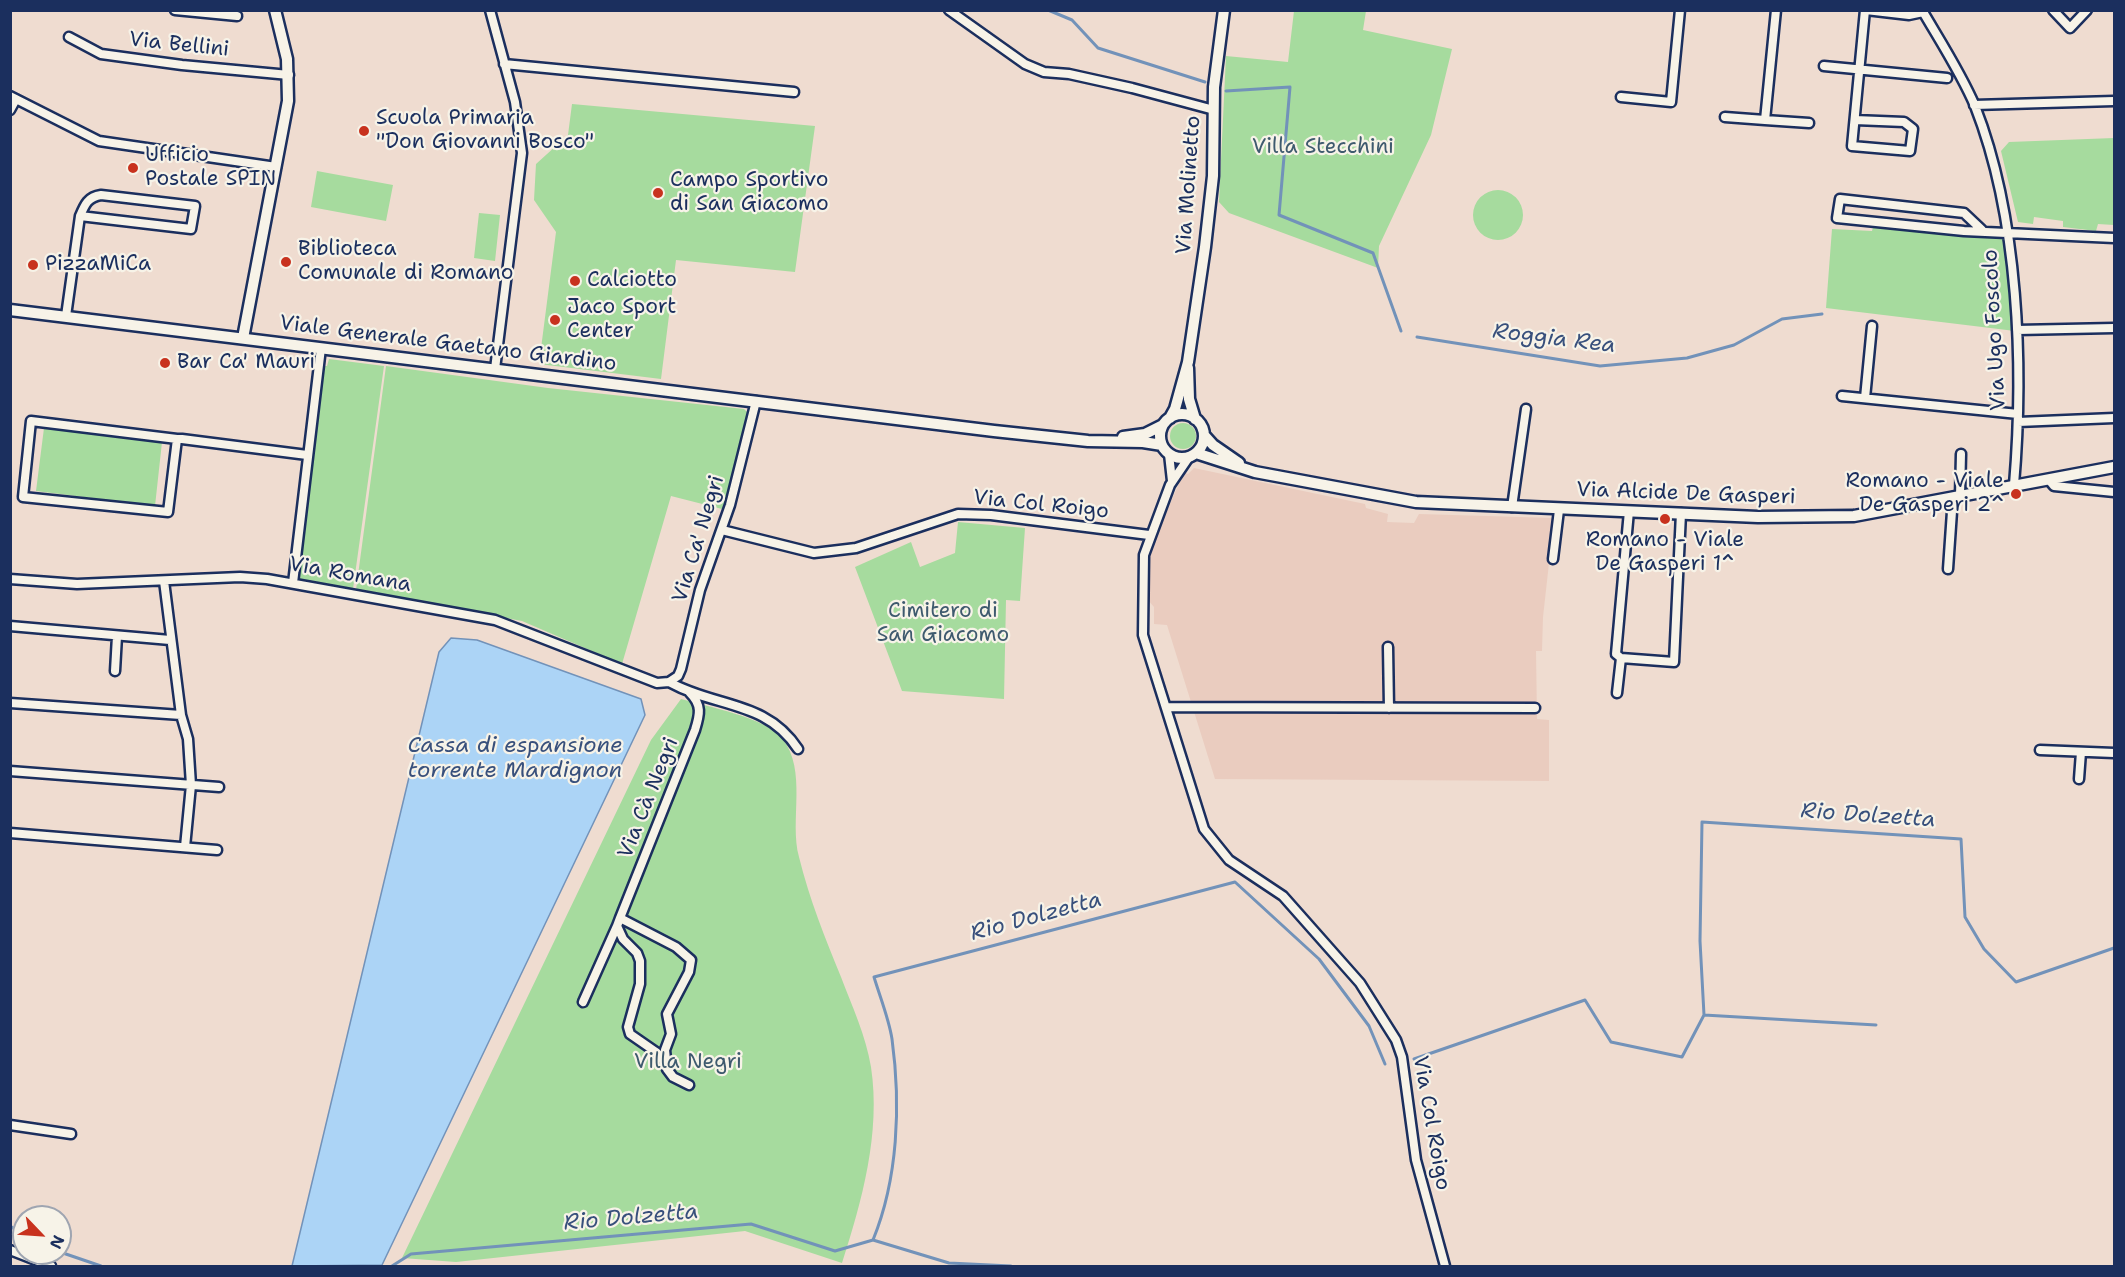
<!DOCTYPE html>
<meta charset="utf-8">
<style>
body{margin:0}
#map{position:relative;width:2125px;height:1277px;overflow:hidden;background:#efdcd0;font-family:"Shantell Sans",sans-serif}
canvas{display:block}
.frame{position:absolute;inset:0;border:12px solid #1b2f5e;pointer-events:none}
.north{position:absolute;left:12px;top:1205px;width:60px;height:60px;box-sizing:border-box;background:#f7f3e8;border:2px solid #9fa5b1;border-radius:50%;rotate:115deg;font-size:16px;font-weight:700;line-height:24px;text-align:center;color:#1b2f5e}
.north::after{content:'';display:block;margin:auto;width:21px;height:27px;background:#c8321e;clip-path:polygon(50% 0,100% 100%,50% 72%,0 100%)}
</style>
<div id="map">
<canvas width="2125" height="1277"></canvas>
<div class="frame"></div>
<div class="north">N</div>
</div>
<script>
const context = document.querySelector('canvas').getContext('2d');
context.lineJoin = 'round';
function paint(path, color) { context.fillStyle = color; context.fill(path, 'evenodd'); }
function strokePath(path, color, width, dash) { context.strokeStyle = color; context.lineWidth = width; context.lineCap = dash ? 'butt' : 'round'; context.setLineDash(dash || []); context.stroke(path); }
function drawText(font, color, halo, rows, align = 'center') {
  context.font = font + ' "Shantell Sans",sans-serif'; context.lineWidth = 4.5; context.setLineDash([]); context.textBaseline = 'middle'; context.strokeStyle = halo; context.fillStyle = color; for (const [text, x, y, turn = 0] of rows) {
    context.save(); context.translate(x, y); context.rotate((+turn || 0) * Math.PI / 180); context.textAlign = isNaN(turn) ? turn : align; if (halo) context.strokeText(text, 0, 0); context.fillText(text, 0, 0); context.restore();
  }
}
paint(new Path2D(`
 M 1194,468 L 1365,504 L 1366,508 L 1388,514 L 1387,522 L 1414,523 L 1419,514 L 1554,518 L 1543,617 L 1542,651 L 1536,651 L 1537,719 L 1549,720 L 1549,781 L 1215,779 L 1167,625 L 1154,624 L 1154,607 L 1147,599 L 1148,564 L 1154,540 L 1184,472 L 1188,474 Z`), '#eaccbf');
paint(new Path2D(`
 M 1294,11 L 1366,11 L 1363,30 L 1452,49 L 1431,135 L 1379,246 L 1378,268 L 1229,213 L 1219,202 L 1226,56 L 1288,62 Z
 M 572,104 L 815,126 L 795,272 L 676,260 L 661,379 L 539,364 L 556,232 L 534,200 L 536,164 L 568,135 Z
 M 2114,138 L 2114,225 L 2098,224 L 2096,231 L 2063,227 L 2063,221 L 2034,217 L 2033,224 L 2018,222 L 2001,151 L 2009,142 Z
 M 317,171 L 393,185 L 386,221 L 311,207 Z
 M1473 215a25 25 0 1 1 50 0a25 25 0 1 1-50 0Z
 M 479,213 L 500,215 L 495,261 L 474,258 Z
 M 1874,223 L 2002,237 L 2006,240 L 2015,331 L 1826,308 L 1832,229 L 1872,231 Z
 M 329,359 L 384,366 L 353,589 L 301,580 L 298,573 L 324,366 L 327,366 Z
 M 386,366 L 548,388 L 744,409 L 748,413 L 725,507 L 722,509 L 671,496 L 622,664 L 522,621 L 356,590 Z
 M1170 436a13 13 0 1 1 26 0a13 13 0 1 1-26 0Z
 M 44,428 L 162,442 L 155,506 L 36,491 Z
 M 958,522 L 1025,528 L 1020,601 L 1006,600 L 1004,699 L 902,691 L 855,567 L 911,542 L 920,567 L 955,553 Z
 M 681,699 C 705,706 767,718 782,738 C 808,771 789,820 799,857 C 809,898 825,938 841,977 C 852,1006 866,1036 871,1067 C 881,1133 862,1201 842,1263 L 745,1231 L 456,1262 L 402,1258 L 651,740 Z`), '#a6db9e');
const water = new Path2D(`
 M 451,638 L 477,640 L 641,699 L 645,715 L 382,1265 L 292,1266 L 439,652 Z`);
paint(water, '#acd4f6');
strokePath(water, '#7292b9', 1.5);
strokePath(new Path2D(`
 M 1048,10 L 1072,20 L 1098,48 L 1205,82
 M 1226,91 L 1290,87 L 1279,215 L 1373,253 L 1401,331
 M 1417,337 L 1600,366 L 1687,358 L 1734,345 L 1782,319 L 1822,314
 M 1704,1015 L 1700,941 L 1702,822 L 1961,839 L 1965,917 L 1984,949 L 2016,982 L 2114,948
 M 1414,1059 L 1585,1000 L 1611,1042 L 1682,1057 L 1704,1015 L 1876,1025
 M 10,1226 L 24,1235
 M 873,1240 L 949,1263 L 1011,1266
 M 60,1252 L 101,1266
 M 392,1266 L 411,1254 L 751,1224 L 835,1251 L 873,1240 C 898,1179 901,1105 892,1039 C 889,1019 880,997 874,977 L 1235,882 L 1319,959 L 1369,1026 L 1385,1064`), '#7292b9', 3);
const minor = new Path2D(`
 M 175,10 L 237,16
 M 490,10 L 515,102 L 522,153 L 495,369
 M 949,10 L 1025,64 L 1044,72 L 1069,74 L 1132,88 L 1214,110
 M 1866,10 L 1909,15 L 1923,12
 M 1922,10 C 1940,41 1961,73 1975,106 C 2019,218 2024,367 2014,485
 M 2053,10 L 2070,28 L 2087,10
 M 69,37 L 101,54 L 182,65 L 289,75
 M 504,64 L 794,92
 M 1824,66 L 1947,78
 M 10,96 L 99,141 L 276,167
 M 1621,97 L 1671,102 L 1680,10
 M 1974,105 L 2114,101
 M 10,110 L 16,99
 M 1725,117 L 1765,120 L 1776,10
 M 1765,120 L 1809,123
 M 1855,120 L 1904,122 L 1913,129 L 1910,151 L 1852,146 L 1865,10
 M 1982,230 L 1964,213 L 1840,199 L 1837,218 L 1964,231 L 2114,238
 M 66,316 L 80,216 C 85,204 88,197 101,195 L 195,206 L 191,229 L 80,216
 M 2017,330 L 2114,328
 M 1842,396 L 2018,414
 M 1865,398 L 1872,326
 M 2018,422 L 2114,418
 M 177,439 L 168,512 L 23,497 L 31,421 L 177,439 L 182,439 L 307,455
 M 1169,454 L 1172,481
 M 1189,457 L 1170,485 L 1144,555 L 1143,635 L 1204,829 L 1229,860 L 1283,896 L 1360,983 L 1396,1040 L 1402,1057 L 1416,1160 L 1445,1266
 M 2049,480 L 2054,486 L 2114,492
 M 1960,496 L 1961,454
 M 1512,507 L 1526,409
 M 1629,511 L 1616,654 L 1621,658 L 1674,662 L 1681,513
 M 722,530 L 814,553 L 856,548 L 958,514 L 991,515 L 1149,535
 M 1553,559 L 1559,510
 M 1948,569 L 1953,497
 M 10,579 L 77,584 L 240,577 L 267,579 L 495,620 L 657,683 L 669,682 L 678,676 L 681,669 L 700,590 L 730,505 L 756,401
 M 164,581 L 181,715 L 188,739 L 191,785 L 185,847
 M 293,583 L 321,348
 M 10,626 L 170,640
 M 1388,647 L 1389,708
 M 115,671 L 117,636
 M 669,682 C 716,708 766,700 798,749
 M 1617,693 L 1621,658
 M 10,703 L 181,715
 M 1166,707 L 1535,708
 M 2040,750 L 2114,753
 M 10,771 L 219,787
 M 2079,779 L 2081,752
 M 10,833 L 217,850
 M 620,918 L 617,926 L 623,939 L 637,953 L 640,961 L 640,984 L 628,1027 L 630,1034 L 656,1052 L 665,1062
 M 583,1002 L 617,926
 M 689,1085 L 673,1077 L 667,1069 L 665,1050 L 671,1034 L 667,1014 L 689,972 L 691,960 L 676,947 L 620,918 L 695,730 C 700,714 702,705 690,693
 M 10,1125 L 71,1134
 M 10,1250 L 51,1266`);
const tertiary = new Path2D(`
 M 243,338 L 288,101 L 287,59 L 275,10`);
const secondary = new Path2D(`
 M 10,310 L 994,431 L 1088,441 L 1143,442 L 1162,445
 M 1188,368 L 1189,399 L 1195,419
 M1160 436a22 22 0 1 1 44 0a22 22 0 1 1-44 0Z
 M 1170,418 L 1175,409 L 1188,362 L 1205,247 L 1213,176 L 1214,87 L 1224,10
 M 1204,435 L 1213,445 L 1239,463
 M 1123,437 L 1145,434 L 1163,425
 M 1196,453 L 1255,472 L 1416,502 L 1758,517 L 1854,516 L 2114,467`);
strokePath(minor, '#1b2f5e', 13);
strokePath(tertiary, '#1b2f5e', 15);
strokePath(secondary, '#1b2f5e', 15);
strokePath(minor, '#f7f3e8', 8);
strokePath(tertiary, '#f7f3e8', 10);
strokePath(secondary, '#f7f3e8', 10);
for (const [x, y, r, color] of [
 [364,131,6,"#c8321e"],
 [133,168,6,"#c8321e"],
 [658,193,6,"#c8321e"],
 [286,262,6,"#c8321e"],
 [33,265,6,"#c8321e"],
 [575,281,6,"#c8321e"],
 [555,320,6,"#c8321e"],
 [165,363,6,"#c8321e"],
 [2016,494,6,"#c8321e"],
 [1665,519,6,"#c8321e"]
]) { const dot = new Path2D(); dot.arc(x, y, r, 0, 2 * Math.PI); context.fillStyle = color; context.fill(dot); strokePath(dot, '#f7f3e8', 2); }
drawText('21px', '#1b2f5e', '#f7f3e8', [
 ["Via Bellini",179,45,6],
 ["Via Molinetto",1189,185,-86],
 ["Via Ugo Foscolo",1995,330,-93],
 ["Viale Generale Gaetano Giardino",448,344,7],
 ["Via Alcide De Gasperi",1686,494,2],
 ["Via Col Roigo",1041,505,6],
 ["Via Ca' Negri",699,539,-73],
 ["Via Romana",350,575,10],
 ["Via Cà Negri",649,798,-68],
 ["Via Col Roigo",1431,1123,80]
]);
drawText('21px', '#1b2f5e', '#f7f3e8', [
 ["Scuola Primaria",376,119],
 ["\"Don Giovanni Bosco\"",376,143],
 ["Ufficio",145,156],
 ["Postale SPIN",145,180],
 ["Campo Sportivo",670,181],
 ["di San Giacomo",670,205],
 ["Biblioteca",298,250],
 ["Comunale di Romano",298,274],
 ["PizzaMiCa",45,265],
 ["Calciotto",587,281],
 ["Jaco Sport",567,308],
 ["Center",567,332],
 ["Bar Ca' Mauri",177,363],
 ["Romano - Viale",2004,482,"right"],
 ["De Gasperi 2^",2004,506,"right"],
 ["Romano - Viale",1665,541,"center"],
 ["De Gasperi 1^",1665,565,"center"]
], 'left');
drawText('21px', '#3e5a6e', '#f7f3e8', [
 ["Villa Stecchini",1323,148],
 ["Cimitero di",943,612],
 ["San Giacomo",943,636],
 ["Villa Negri",688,1063]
]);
drawText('italic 22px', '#38507c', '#f7f3e8', [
 ["Roggia Rea",1554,339,7],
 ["Cassa di espansione",515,746],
 ["torrente Mardignon",515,771],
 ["Rio Dolzetta",1868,816,4],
 ["Rio Dolzetta",1036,917,-15],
 ["Rio Dolzetta",631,1218,-5]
]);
</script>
